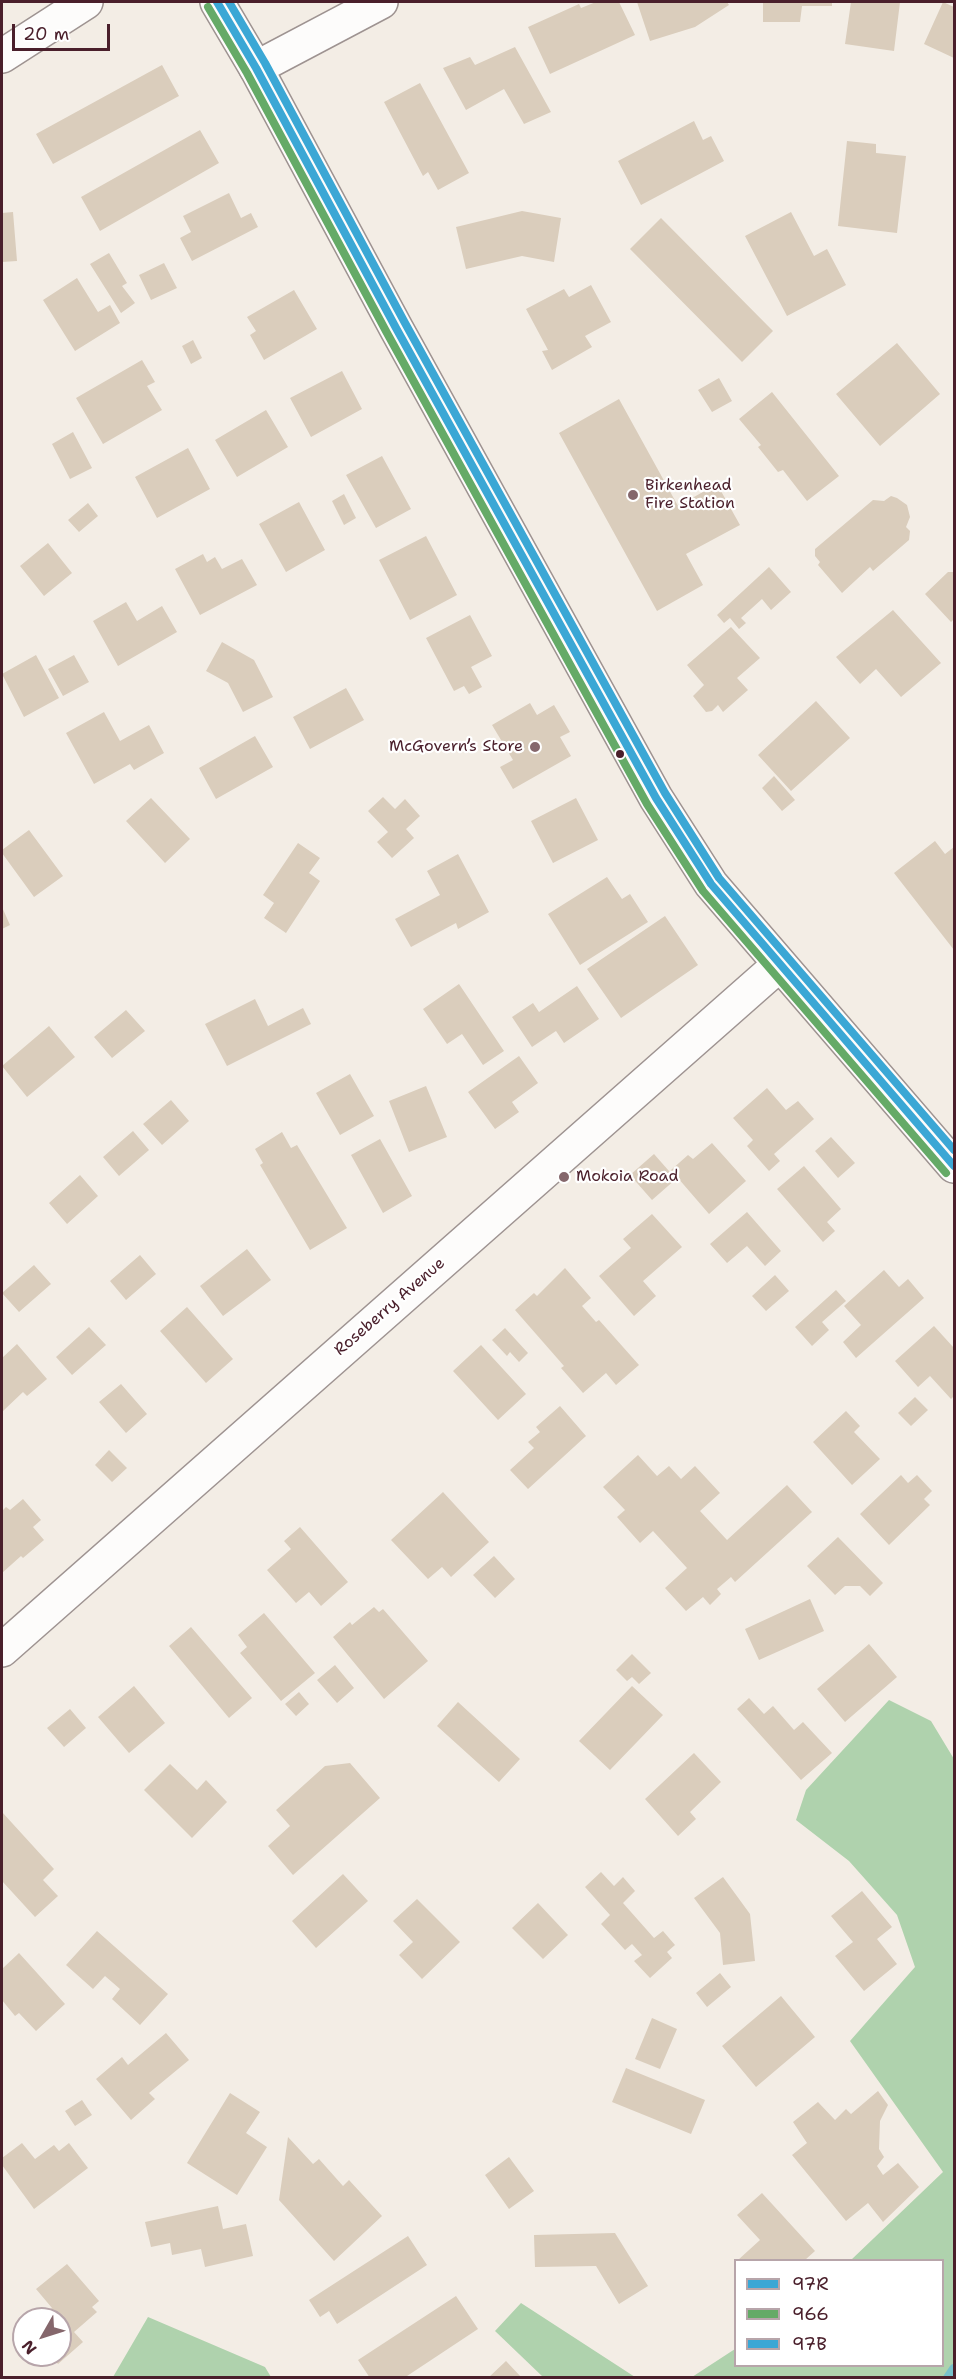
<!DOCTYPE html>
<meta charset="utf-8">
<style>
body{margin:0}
#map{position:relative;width:956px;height:2379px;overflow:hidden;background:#f3ede5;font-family:"Shantell Sans",sans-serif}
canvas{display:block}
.frame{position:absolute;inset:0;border:3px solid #4a1f2b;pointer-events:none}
.legend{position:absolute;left:734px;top:2259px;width:210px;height:108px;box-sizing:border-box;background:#fff;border:2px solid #b7a5aa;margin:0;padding:8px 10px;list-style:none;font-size:18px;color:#4a1f2b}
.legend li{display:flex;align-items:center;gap:12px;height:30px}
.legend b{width:30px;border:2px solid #b7a5aa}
.north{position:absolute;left:12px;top:2307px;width:60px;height:60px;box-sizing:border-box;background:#fff;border:2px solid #b7a5aa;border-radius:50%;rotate:231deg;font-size:16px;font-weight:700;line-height:24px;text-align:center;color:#4a1f2b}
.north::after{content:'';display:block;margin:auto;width:21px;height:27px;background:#85676c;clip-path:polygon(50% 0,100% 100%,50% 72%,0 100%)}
.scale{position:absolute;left:12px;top:24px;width:98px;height:27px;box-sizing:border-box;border:3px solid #4a1f2b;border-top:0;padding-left:8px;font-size:18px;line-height:21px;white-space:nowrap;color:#4a1f2b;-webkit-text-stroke:4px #fff;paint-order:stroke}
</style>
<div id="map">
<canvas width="956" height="2379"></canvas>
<div class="frame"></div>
<ul class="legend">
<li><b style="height:8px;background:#3ba7d5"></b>97R</li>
<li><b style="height:8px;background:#65aa67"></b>966</li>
<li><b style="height:8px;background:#3ba7d5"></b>97B</li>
</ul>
<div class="north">N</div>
<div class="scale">20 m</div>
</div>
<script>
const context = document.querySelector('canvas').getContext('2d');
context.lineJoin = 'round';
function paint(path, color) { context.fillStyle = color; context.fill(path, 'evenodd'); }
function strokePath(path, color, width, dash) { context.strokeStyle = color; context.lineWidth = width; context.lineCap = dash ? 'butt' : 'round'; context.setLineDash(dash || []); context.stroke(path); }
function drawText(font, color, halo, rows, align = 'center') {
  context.font = font + ' "Shantell Sans",sans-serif'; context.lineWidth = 4.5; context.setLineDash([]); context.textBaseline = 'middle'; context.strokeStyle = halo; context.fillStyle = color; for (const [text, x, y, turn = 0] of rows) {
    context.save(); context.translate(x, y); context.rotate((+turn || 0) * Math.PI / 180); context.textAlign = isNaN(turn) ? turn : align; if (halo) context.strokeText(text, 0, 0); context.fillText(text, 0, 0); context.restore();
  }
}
paint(new Path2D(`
 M 889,1700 L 931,1721 L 954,1759 L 954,2377 L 692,2377 L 735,2349 L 736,2366 L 942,2366 L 942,2260 L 851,2260 L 943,2172 L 850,2041 L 915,1967 L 897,1915 L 849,1861 L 796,1820 L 806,1790 Z
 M 521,2303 L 635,2377 L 543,2377 L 495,2331 Z
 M 148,2317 L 265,2367 L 271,2377 L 113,2377 Z`), '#afd2ad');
strokePath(new Path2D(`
 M 948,2378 L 954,2369`), '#78c2cb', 10);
paint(new Path2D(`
 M 596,2 L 619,2 L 635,35 L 550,74 L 528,27 L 579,4 L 581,8 Z
 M 637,2 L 727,2 L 729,5 L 695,27 L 650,41 Z
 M 763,2 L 832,2 L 832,6 L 802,6 L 800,22 L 763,22 Z
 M 851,2 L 900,2 L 894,51 L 845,44 Z
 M 943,2 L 954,7 L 954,58 L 924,44 Z
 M 515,47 L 551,112 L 524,124 L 504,89 L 466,110 L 443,68 L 470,57 L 475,65 Z
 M 162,65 L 179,96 L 53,164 L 36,134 Z
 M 420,83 L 469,173 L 438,190 L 428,172 L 423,176 L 384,102 Z
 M 694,121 L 703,140 L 711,136 L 724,161 L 641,205 L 618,161 Z
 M 200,130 L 219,163 L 100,231 L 81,197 Z
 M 847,141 L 876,144 L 876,153 L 906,156 L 897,233 L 838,226 Z
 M 229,193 L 241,218 L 251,213 L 258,227 L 192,261 L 180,238 L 191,232 L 183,216 Z
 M 522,211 L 561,218 L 554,262 L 522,256 L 466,269 L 456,227 Z
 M 13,212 L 17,261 L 2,262 L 2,213 Z
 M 791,212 L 814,256 L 827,249 L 846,285 L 787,316 L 745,236 Z
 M 661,218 L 773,331 L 742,362 L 630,249 Z
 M 109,253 L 127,283 L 122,286 L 135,303 L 121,313 L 90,264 Z
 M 164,263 L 177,288 L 151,300 L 139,275 Z
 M 77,278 L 98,312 L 110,305 L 120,323 L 75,351 L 43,300 Z
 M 591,285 L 611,322 L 585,336 L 592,347 L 552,370 L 542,351 L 548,350 L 526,309 L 564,289 L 569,297 Z
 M 294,290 L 317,329 L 264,360 L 250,335 L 256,331 L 247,317 Z
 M 193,340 L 202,358 L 191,364 L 182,346 Z
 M 897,343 L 940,394 L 880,446 L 836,394 Z
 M 142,360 L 155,382 L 147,386 L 162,410 L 103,444 L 76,398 Z
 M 342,371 L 362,409 L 311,437 L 290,398 Z
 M 719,378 L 732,401 L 712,412 L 698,390 Z
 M 772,392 L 839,476 L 807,501 L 783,470 L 778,472 L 758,447 L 761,445 L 739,419 Z
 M 619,399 L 678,506 L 717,484 L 740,525 L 686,554 L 703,585 L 657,611 L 559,433 Z
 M 266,410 L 288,447 L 237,477 L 215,440 Z
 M 73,432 L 92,468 L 70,479 L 52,444 Z
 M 188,448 L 210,489 L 157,518 L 135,477 Z
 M 382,456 L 411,509 L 376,528 L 346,475 Z
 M 344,494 L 356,518 L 344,525 L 332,501 Z
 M 891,496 L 897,498 L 907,505 L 910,517 L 906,527 L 910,531 L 909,540 L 873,571 L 870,567 L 842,593 L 818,565 L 820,562 L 815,556 L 815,549 L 873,500 L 884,501 Z
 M 299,502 L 325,550 L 286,572 L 259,524 Z
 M 88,503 L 98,516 L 79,532 L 68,520 Z
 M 426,536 L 457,595 L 410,620 L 379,560 Z
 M 48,543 L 72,573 L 44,596 L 20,566 Z
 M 203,554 L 207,562 L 215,557 L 222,569 L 242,559 L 257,585 L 200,615 L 175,569 Z
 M 769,567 L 791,592 L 771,610 L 762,599 L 741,618 L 746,623 L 739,629 L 730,618 L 724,623 L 717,615 Z
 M 948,572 L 954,572 L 954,619 L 951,622 L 925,594 Z
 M 126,602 L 137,621 L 162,606 L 177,632 L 118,666 L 93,621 Z
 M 893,610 L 941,663 L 901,697 L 876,669 L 860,684 L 836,657 Z
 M 470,615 L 492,656 L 471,667 L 482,687 L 469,694 L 464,686 L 454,691 L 426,638 Z
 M 731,627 L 760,658 L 737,678 L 748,690 L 723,712 L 718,705 L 712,711 L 706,712 L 693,696 L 704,685 L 687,665 Z
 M 222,642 L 254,660 L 273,697 L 243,712 L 228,683 L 206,671 Z
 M 36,655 L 59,698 L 24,717 L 2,674 Z
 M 74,655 L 89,682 L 63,696 L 48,669 Z
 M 346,688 L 364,720 L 310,749 L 293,717 Z
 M 816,701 L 850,738 L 791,791 L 758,755 Z
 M 530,703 L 537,715 L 554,705 L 570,732 L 560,737 L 571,756 L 513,789 L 500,767 L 513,760 L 492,725 Z
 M 104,712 L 120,741 L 149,725 L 164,753 L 134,770 L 130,764 L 94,784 L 66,733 Z
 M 255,736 L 273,767 L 216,799 L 199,768 Z
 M 774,776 L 795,800 L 782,811 L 762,788 Z
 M 383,797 L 395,809 L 405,799 L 420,816 L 406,829 L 414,838 L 392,858 L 377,842 L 388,832 L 368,811 Z
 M 151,798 L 190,839 L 165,863 L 126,821 Z
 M 576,798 L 598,840 L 553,863 L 531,821 Z
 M 29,830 L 63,876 L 34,897 L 2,853 L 2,850 Z
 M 935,841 L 945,854 L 954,847 L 954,950 L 894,873 Z
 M 298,843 L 320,858 L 309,873 L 320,881 L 286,933 L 264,918 L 274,903 L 263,895 Z
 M 458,854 L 489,912 L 458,929 L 456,923 L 411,947 L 395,919 L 440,895 L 427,871 Z
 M 607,877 L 622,899 L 630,894 L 648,922 L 580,965 L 548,914 Z
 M 2,907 L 10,925 L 2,929 Z
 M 665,916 L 698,965 L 621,1018 L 587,969 Z
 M 459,984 L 504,1051 L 483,1065 L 462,1034 L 447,1044 L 423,1009 Z
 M 577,986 L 599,1019 L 564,1043 L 556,1031 L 532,1047 L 512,1017 L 533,1003 L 539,1012 Z
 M 255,999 L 268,1026 L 303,1008 L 311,1024 L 227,1066 L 205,1024 Z
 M 126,1010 L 145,1031 L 112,1058 L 94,1037 Z
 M 49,1026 L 75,1057 L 27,1097 L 2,1066 Z
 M 519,1056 L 538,1083 L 512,1102 L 519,1112 L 495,1129 L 468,1092 Z
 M 350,1074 L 374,1116 L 340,1135 L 316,1093 Z
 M 426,1086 L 447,1137 L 409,1152 L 389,1101 Z
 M 767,1088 L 786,1110 L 798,1101 L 814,1119 L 774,1154 L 780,1161 L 769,1171 L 747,1146 L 753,1140 L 733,1118 Z
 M 171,1100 L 189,1121 L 162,1145 L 143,1124 Z
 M 133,1131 L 149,1150 L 119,1176 L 103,1157 Z
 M 282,1132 L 291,1148 L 297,1145 L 347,1228 L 310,1250 L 260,1165 L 263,1163 L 255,1149 Z
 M 831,1137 L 855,1163 L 838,1178 L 815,1151 Z
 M 380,1139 L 412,1196 L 383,1213 L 351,1155 Z
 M 712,1143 L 746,1181 L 709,1214 L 671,1170 L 688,1155 L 693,1159 Z
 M 654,1154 L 676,1179 L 652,1200 L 630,1175 Z
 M 804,1166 L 841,1209 L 827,1222 L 835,1231 L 823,1242 L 777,1189 Z
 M 80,1175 L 98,1196 L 67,1224 L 49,1203 Z
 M 747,1212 L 781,1251 L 765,1266 L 747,1246 L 727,1263 L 710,1244 Z
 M 652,1214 L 682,1247 L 643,1281 L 656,1296 L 634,1316 L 599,1276 L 631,1248 L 623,1239 Z
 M 247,1249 L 271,1280 L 223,1316 L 200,1286 Z
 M 140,1255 L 156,1274 L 126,1300 L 110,1281 Z
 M 34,1265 L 51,1284 L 19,1312 L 2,1293 Z
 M 565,1268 L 591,1298 L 582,1306 L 596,1322 L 599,1320 L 639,1365 L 616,1385 L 606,1373 L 583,1393 L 561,1368 L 564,1366 L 515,1310 L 534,1293 L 537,1296 Z
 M 884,1270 L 899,1287 L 908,1279 L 924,1298 L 856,1358 L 843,1342 L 861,1325 L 844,1306 Z
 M 775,1275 L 789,1291 L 766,1311 L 752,1296 Z
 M 836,1290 L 846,1301 L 822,1322 L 829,1330 L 812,1346 L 795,1327 Z
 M 187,1307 L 233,1359 L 206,1383 L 160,1331 Z
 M 934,1326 L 954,1348 L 953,1352 L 954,1396 L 951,1399 L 930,1376 L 918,1387 L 895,1361 Z
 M 89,1327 L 106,1345 L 72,1375 L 56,1357 Z
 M 505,1328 L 528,1353 L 519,1362 L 510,1352 L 507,1356 L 492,1340 Z
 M 17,1344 L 47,1379 L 27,1396 L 23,1392 L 2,1412 L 2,1358 Z
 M 481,1345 L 526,1394 L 498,1420 L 453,1371 Z
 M 121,1384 L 147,1414 L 126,1433 L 99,1402 Z
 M 915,1397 L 928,1410 L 911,1426 L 898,1413 Z
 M 560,1406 L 586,1436 L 528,1489 L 510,1470 L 534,1448 L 528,1442 L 540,1432 L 536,1427 Z
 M 846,1411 L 860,1426 L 854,1432 L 880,1459 L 852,1485 L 813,1442 Z
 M 109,1450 L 127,1468 L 112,1482 L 95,1465 Z
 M 638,1455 L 657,1476 L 669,1466 L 681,1479 L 695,1466 L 720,1493 L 700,1511 L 727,1540 L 787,1485 L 812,1512 L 735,1582 L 731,1577 L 717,1589 L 721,1594 L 710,1605 L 703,1597 L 686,1611 L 665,1588 L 687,1568 L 653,1531 L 640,1543 L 617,1517 L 625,1510 L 603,1487 Z
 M 901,1475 L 908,1483 L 917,1475 L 932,1491 L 924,1499 L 930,1505 L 889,1545 L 860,1514 Z
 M 443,1492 L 489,1542 L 451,1577 L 442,1567 L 428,1579 L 391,1540 Z
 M 23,1499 L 41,1520 L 33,1527 L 44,1540 L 23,1558 L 21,1556 L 2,1573 L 2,1511 L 6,1507 L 10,1510 Z
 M 300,1527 L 348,1582 L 321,1606 L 309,1592 L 296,1603 L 267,1570 L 291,1549 L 284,1541 Z
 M 838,1537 L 883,1583 L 870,1596 L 860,1586 L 845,1586 L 835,1595 L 807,1566 Z
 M 494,1556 L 515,1579 L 495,1598 L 473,1575 Z
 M 810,1599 L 824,1631 L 759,1660 L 745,1629 Z
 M 374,1607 L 379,1612 L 383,1609 L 428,1661 L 384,1699 L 333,1637 L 350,1622 L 352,1625 Z
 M 264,1613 L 315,1673 L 281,1701 L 240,1653 L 247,1647 L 238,1635 Z
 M 191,1627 L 252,1698 L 229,1718 L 169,1646 Z
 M 869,1644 L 897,1677 L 845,1722 L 817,1689 Z
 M 632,1654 L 651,1673 L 639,1684 L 632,1677 L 627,1681 L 616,1670 Z
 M 335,1665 L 354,1688 L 337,1703 L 317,1680 Z
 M 134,1686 L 165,1723 L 129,1753 L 98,1717 Z
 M 632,1686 L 663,1715 L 610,1770 L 579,1741 Z
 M 299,1692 L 309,1704 L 296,1716 L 285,1704 Z
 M 749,1698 L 764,1714 L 773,1706 L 794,1730 L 803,1722 L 832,1753 L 801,1780 L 737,1709 Z
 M 458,1702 L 520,1759 L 499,1782 L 437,1726 Z
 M 70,1709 L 86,1728 L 64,1747 L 47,1728 Z
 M 694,1753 L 721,1782 L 690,1812 L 696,1819 L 678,1836 L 645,1799 Z
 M 350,1763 L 380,1798 L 293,1875 L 268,1846 L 290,1826 L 276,1810 L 325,1766 Z
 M 170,1764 L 197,1790 L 206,1780 L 227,1802 L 192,1838 L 144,1790 Z
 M 2,1812 L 54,1869 L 43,1880 L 58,1896 L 35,1917 L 2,1881 Z
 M 601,1872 L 614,1886 L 623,1877 L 635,1891 L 623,1903 L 654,1938 L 663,1931 L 675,1945 L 667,1952 L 672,1958 L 650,1978 L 634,1961 L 642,1955 L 632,1944 L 625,1950 L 601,1924 L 610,1915 L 585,1887 Z
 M 343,1874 L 368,1901 L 316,1948 L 292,1921 Z
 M 723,1877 L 750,1914 L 755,1961 L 723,1965 L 720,1933 L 694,1898 Z
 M 862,1891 L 892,1927 L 877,1939 L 897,1964 L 864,1991 L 835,1956 L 853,1942 L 831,1916 Z
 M 417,1899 L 460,1942 L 422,1979 L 399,1955 L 413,1942 L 393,1921 Z
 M 538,1903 L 568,1935 L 543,1959 L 512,1928 Z
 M 97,1931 L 168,1994 L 140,2025 L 112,1999 L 120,1989 L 105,1976 L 93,1989 L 66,1965 Z
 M 19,1953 L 65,2004 L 36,2031 L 19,2013 L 15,2016 L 2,2000 L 2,1969 Z
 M 720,1973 L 731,1987 L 707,2007 L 696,1993 Z
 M 781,1996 L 815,2037 L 756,2087 L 722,2046 Z
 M 652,2018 L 677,2029 L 660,2069 L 635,2059 Z
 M 166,2033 L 189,2060 L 149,2093 L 155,2099 L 131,2120 L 96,2079 L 122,2057 L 128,2065 Z
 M 626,2068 L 705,2100 L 691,2134 L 612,2102 Z
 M 878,2091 L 888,2105 L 880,2121 L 879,2149 L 884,2157 L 877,2166 L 883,2175 L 898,2163 L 919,2187 L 883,2222 L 868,2203 L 846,2221 L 792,2155 L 807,2143 L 793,2122 L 818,2102 L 835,2120 L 846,2109 L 851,2114 Z
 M 230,2093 L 260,2112 L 246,2133 L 267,2147 L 237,2195 L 187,2163 Z
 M 82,2100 L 92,2115 L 75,2126 L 65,2111 Z
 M 288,2137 L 313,2164 L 319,2159 L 343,2186 L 349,2180 L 382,2216 L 334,2261 L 279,2200 Z
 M 22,2143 L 35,2159 L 54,2145 L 59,2151 L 69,2143 L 88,2168 L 34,2209 L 2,2165 L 2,2158 Z
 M 509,2157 L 534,2191 L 509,2209 L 485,2175 Z
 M 762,2193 L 815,2251 L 805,2260 L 738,2260 L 760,2240 L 737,2215 Z
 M 218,2206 L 223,2229 L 246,2224 L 253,2256 L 205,2267 L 201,2249 L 172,2255 L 170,2243 L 151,2247 L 145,2222 Z
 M 615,2233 L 648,2286 L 619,2304 L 596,2266 L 535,2267 L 534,2235 Z
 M 408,2236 L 427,2265 L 337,2324 L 329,2311 L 320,2317 L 309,2300 Z
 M 67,2264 L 99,2301 L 92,2307 L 97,2312 L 74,2332 L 83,2342 L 58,2364 L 51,2355 L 60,2355 L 60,2319 L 38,2319 L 52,2308 L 36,2289 Z
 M 456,2296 L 478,2329 L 404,2378 L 370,2378 L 358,2360 Z
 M 506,2361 L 522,2378 L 488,2378 Z`), '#dacdbc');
const minor = new Path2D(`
 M 2,56 L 86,2
 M 256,68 L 381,2
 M 2,1650 L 779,965`);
const major = new Path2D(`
 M 217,2 L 256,68 L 396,328 L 656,798 L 711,884 L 954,1166`);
strokePath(minor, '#9e9391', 36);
strokePath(major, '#9e9391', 36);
strokePath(minor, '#fdfcfb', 33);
strokePath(major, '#fdfcfb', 33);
strokePath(new Path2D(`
 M 217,2 L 256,68 L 396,328 L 656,798 L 711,884 L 954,1166`), '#3ba7d5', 8);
strokePath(new Path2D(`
 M 208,7 L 247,73 L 387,333 L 647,804 L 703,891 L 946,1173`), '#65aa67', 8);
strokePath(new Path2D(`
 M 229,2 L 265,63 L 405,323 L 665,793 L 719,878 L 954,1150`), '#3ba7d5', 8);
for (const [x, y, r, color] of [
 [633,495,6,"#85676c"],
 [535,747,6,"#85676c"],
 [620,754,5,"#4a1f2b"],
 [564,1177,6,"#85676c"]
]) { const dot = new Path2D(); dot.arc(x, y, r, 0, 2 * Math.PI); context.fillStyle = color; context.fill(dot); strokePath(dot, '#fff', 2); }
drawText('16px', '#4a1f2b', '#fff', [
 ["Birkenhead",645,486],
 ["Fire Station",645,504],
 ["McGovern’s Store",523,747,"right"],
 ["Mokoia Road",576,1177]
], 'left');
drawText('16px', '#4a1f2b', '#fff', [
 ["Roseberry Avenue",390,1307,-41]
]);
</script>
